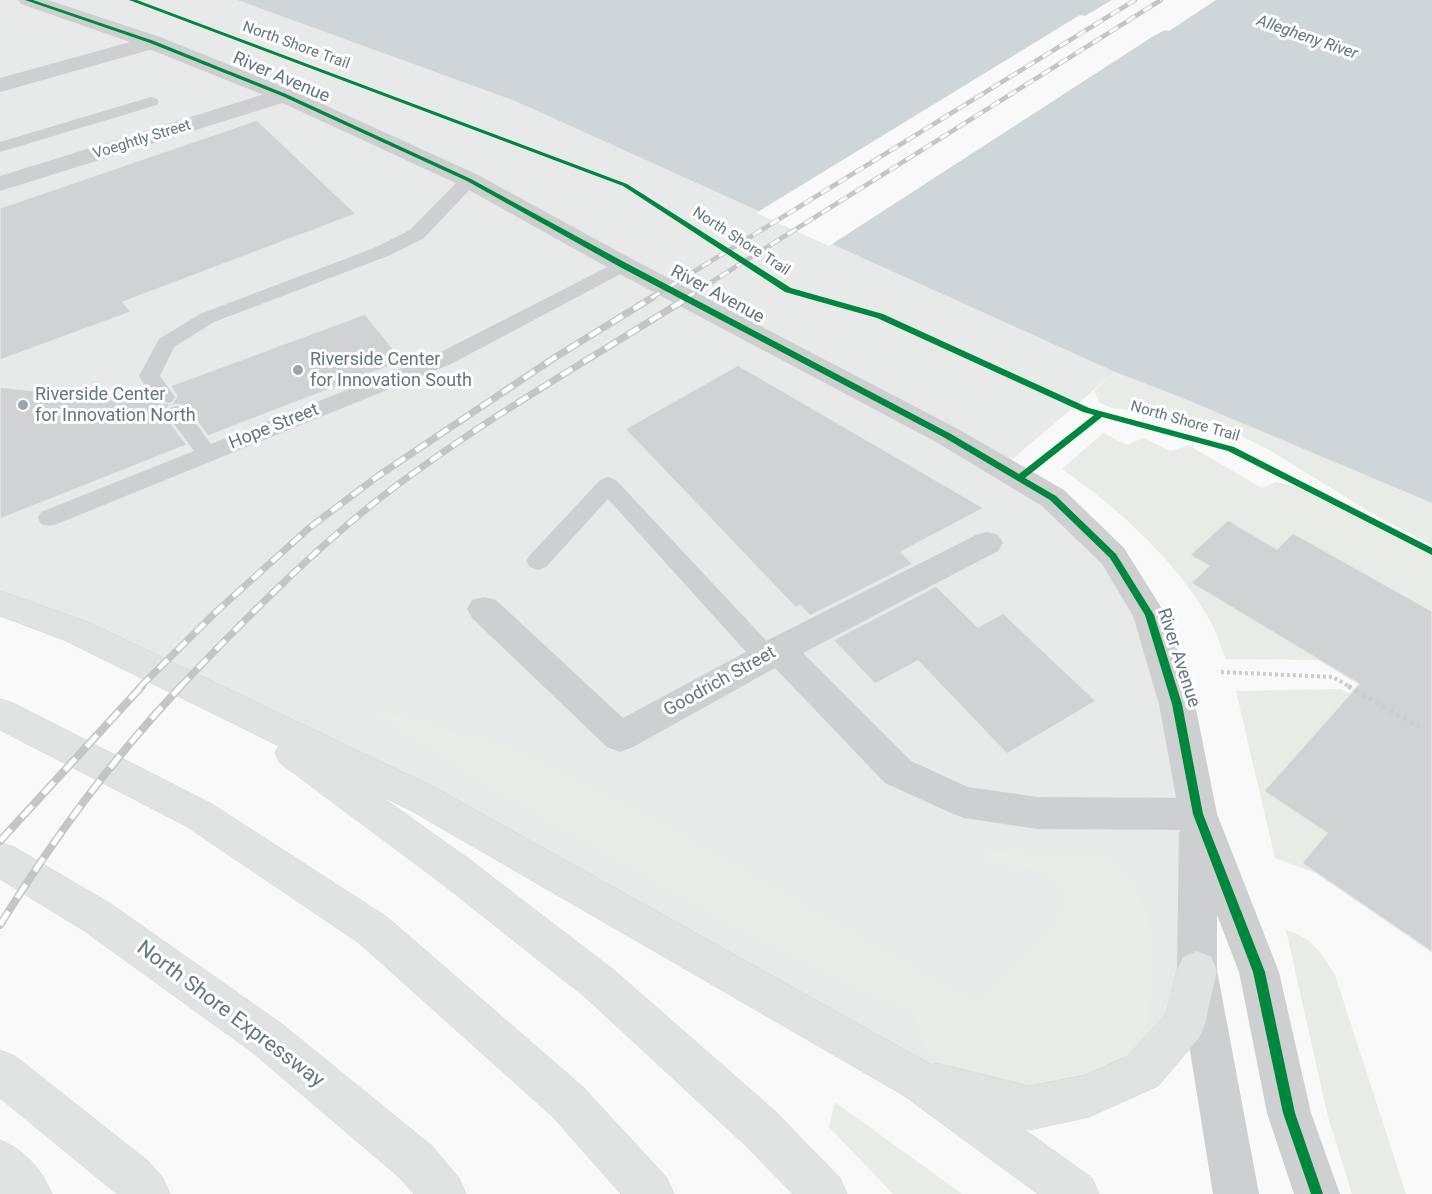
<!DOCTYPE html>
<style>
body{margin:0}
canvas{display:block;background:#f9f9f9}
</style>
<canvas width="1432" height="1194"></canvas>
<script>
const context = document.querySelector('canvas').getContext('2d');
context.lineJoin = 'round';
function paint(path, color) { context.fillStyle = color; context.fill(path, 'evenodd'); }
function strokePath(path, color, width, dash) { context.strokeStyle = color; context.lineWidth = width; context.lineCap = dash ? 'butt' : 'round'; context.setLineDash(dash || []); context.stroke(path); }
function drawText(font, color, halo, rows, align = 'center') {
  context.font = font + ' Roboto,sans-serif'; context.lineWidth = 6; context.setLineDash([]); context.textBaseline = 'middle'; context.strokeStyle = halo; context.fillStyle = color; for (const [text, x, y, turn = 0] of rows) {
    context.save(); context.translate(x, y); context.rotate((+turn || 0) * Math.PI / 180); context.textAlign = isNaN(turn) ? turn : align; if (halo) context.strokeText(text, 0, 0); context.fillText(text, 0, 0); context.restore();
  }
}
paint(new Path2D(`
 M 0,0 L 237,0 L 515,101 L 1115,372 L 1002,468 L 1113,556 L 1198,814 L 1184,1024 L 1089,1096 L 918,1080 L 423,799 L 0,603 Z`), '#e8e9e9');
paint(new Path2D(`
 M 1115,372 L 1180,397 L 1432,503 L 1432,545 L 1373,514 L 1271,451 L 1211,421 L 1112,408 L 1100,403 L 1094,391 Z
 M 1103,433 L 1127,445 L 1143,438 L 1171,451 L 1188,445 L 1262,488 L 1276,482 L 1297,487 L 1432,555 L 1432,611 L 1293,533 L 1277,549 L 1228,521 L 1190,555 L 1209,566 L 1191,583 L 1319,660 L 1226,659 C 1220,645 1216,630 1208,617 C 1175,560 1116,506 1062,469 Z
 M 1341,689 L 1413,733 L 1265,791 L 1327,833 L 1318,874 L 1275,858 L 1236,691 Z
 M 367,707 L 520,752 L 689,840 L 975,1004 L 1061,923 L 1064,887 L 1041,870 L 981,862 L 983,850 L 1061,857 L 1087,856 L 1113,862 L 1128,880 L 1146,909 L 1153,949 L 1148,1022 L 1132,1050 L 1110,1065 L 1058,1085 L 1022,1090 L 986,1088 L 927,1051 L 917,1023 L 912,1012 L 906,1008 L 756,938 L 493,787 Z
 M 1286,930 C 1314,938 1320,952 1335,975 L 1406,1194 L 1352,1194 L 1328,1117 Z
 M 835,1102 L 962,1194 L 893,1194 L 829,1127 Z`), '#e8ebe6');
paint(new Path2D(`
 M 237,0 L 1432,0 L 1432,503 L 1180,397 L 1115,372 L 515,101 Z`), '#ced6d9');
paint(new Path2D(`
 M 1112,0 L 1216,0 L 1169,31 L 1165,30 L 1152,37 L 829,246 L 756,213 L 1080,15 L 1085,16 Z`), '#f9f9f9');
const building = new Path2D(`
 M 257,120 L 356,214 L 123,302 L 131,312 L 0,360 L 0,208 Z
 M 365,314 L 403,361 L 208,436 L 186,407 L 178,404 L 169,406 L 164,414 L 187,445 L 0,519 L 0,387 L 123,401 L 148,394 L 160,403 L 172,404 L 177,396 L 170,386 Z
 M 738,365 L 984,508 L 901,552 L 913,564 L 810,616 L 800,605 L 796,608 L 625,429 Z
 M 1228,520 L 1277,549 L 1293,533 L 1432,611 L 1432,952 L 1302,863 L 1327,833 L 1264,791 L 1359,684 L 1191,583 L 1209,566 L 1190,555 Z
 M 936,586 L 978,627 L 1003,613 L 1096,701 L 1007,754 L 918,661 L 875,684 L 833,640 Z`);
paint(building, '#d0d2d3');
strokePath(building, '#e8e8e8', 1.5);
const motorway = new Path2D(`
 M 0,591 L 88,622 L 436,788 L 932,1065 L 936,1063 L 1029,1086 L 1086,1075 L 1128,1056 L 1166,1014 L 1177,970 L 1183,957 L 1197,951 L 1211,957 L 1217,970 L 1205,1024 L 1199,1038 L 1158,1086 L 1089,1117 L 1029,1130 L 1021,1127 L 1092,1178 L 1099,1194 L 1038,1194 L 903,1095 L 410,810 L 379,795 L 469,859 L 615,971 L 776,1112 L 840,1178 L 847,1194 L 793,1194 L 744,1144 L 585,997 L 441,883 L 280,763 L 275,753 L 279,746 L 64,640 L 0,616 Z
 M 0,699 L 13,703 L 212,804 L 387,917 L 583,1087 L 667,1178 L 674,1194 L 621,1194 L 553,1117 L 359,943 L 186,826 L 0,730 Z
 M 0,842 L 14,847 L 111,904 L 282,1024 L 432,1146 L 459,1178 L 466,1194 L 414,1194 L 400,1178 L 252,1052 L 83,930 L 0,879 Z
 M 0,1050 L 15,1056 L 148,1161 L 163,1178 L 170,1194 L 117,1194 L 0,1098 Z
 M 0,1140 C 24,1149 42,1170 52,1194 L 0,1194 Z`);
strokePath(motorway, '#d5d6d6', 1);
strokePath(new Path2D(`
 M 1221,672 L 1333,677 L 1350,687`), '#cbcccd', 4, [3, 3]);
strokePath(new Path2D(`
 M 1348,686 L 1419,727`), '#cbcccd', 4.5, [4, 4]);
paint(new Path2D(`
 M 151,97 L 157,99 L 159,102 L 157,105 L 0,152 L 0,142 Z
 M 469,175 L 475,176 L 478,180 L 475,184 L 424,238 L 388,256 L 214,322 L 174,347 L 160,376 L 175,397 L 172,402 C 155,406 147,389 139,376 L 159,339 L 200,314 L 374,248 L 410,230 L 463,176 Z
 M 623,259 L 630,261 L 632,265 L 630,269 L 451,364 L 57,524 L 49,526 L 41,524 L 38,518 L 41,512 L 194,451 L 166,413 L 170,408 L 177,406 L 184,408 L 211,444 L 437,354 Z
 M 608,477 L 616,480 L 775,650 L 778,657 L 775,664 L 766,667 L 757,664 L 608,499 L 546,567 L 538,570 L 530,567 L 526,561 L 530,555 L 600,480 Z`), '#cecfd0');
paint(new Path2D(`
 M 152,36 L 160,37 L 163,42 L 160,47 L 0,92 L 0,78 Z
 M 284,88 L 292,90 L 295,95 L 292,100 L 0,191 L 0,176 Z
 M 987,532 L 998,535 L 1003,543 L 998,551 L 803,653 L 911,761 L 968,787 L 1038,797 L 1198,798 L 1211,803 L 1217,814 L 1211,825 L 1198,830 L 1038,829 L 964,818 L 951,813 L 885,783 L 775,668 L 633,747 L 620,752 L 607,747 L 472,618 L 467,609 L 472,600 L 484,597 L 496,600 L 623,718 L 766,641 L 976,535 Z`), '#cecfd0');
paint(new Path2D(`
 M 18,0 L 48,0 L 160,37 L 292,90 L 478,175 L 632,259 L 958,429 L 1064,490 L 1124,548 L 1166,615 L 1195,704 L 1217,814 L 1279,972 L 1311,1113 L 1340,1194 L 1294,1194 L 1267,1113 L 1239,972 L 1217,915 L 1217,970 L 1259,1194 L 1213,1194 L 1177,970 L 1179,833 L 1183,824 L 1179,814 L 1159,704 L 1133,616 L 1102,564 L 1042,506 L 938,443 L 614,271 L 460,185 L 276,100 L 144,47 L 21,4 Z`), '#cecfd0');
paint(motorway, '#e1e2e2');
const railFar2 = new Path2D(`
 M 651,298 L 1135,0
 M 686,298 L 1161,0`);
const railFar1 = new Path2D(`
 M 140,687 L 217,611 L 309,528 L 378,476 L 554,358 L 653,297
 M 180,687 C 243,621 316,547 388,492 C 483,420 588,360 689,297`);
const rail = new Path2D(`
 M 0,841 L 142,686
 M 0,925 C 55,836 110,762 181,686`);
strokePath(railFar2, '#c3c5c6', 4.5);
strokePath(railFar1, '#c3c5c6', 7);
strokePath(rail, '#c3c5c6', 8);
strokePath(railFar2, '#fff', 3, [10]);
strokePath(railFar1, '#fff', 4.5, [13]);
strokePath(rail, '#fff', 5, [16]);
paint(new Path2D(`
 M 25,0 L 33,0 L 154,41 L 286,94 L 471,179 L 626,263 L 951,434 L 1019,474 L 1094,415 L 1083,412 L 877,318 L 785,292 L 623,186 L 129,0 L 137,0 L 627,184 L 791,288 L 883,314 L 1089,408 L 1234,447 L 1432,548 L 1432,555 L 1228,451 L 1102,417 L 1025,478 L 1056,496 L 1116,554 L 1154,615 L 1182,704 L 1203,814 L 1265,972 L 1295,1113 L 1323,1194 L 1311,1194 L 1283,1113 L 1253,972 L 1193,814 L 1172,704 L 1145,615 L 1110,558 L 1050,500 L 945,438 L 620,267 L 467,181 L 282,96 L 150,43 Z`), '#00873e');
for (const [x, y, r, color] of [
 [298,370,6,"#99a4ac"],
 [23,405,6,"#99a4ac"]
]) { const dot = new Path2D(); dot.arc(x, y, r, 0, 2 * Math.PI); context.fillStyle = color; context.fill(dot); strokePath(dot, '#fff', 2); }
drawText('15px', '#657683', '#fff', [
 ["North Shore Trail",296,46,20],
 ["Voeghtly Street",142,140,-17],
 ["North Shore Trail",741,242,33],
 ["North Shore Trail",1185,422,16]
]);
drawText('italic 16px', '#60757c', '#fff', [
 ["Allegheny River",1307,38,19]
]);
drawText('18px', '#657683', '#fff', [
 ["River Avenue",281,78,23],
 ["River Avenue",717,295,28],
 ["Hope Street",274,427,-22],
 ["River Avenue",1178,658,72],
 ["Goodrich Street",720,682,-29]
]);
drawText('18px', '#657683', '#fff', [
 ["Riverside Center",310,360],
 ["for Innovation South",310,381],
 ["Riverside Center",35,395],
 ["for Innovation North",35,416]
], 'left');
drawText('21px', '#657683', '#fff', [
 ["North Shore Expressway",230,1015,37]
]);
</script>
